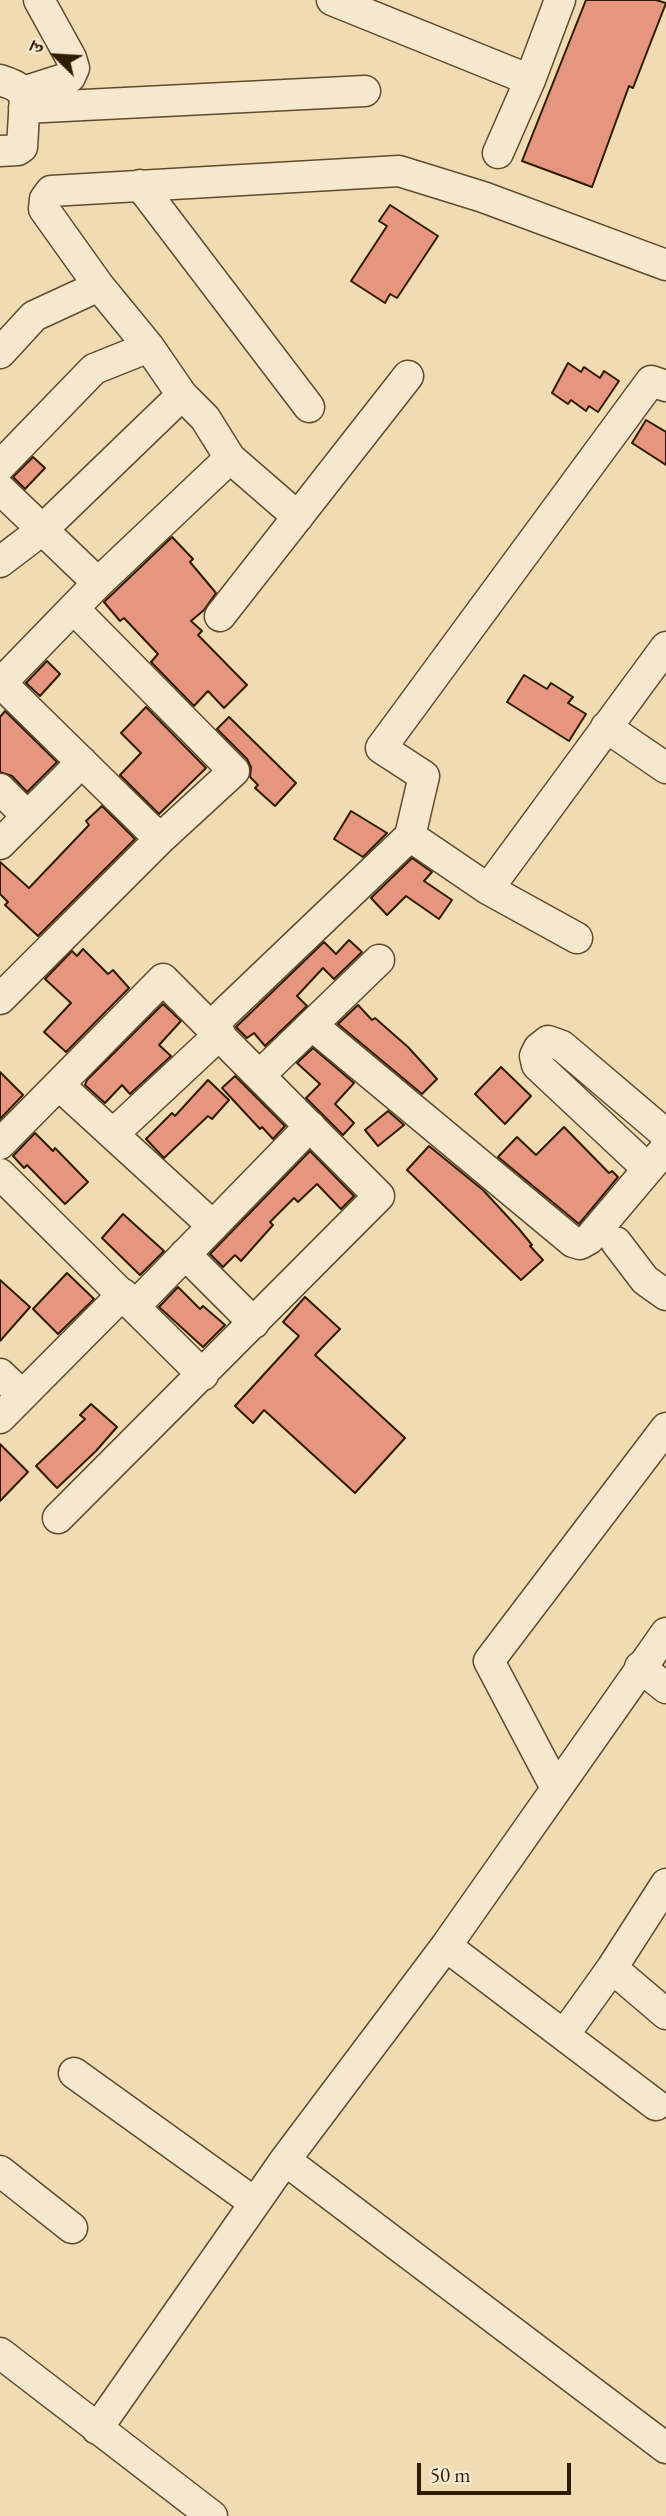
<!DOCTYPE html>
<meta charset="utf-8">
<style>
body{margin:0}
#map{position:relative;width:666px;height:2516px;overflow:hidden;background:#f0dbb3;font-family:"EB Garamond","Noto Serif Devanagari",serif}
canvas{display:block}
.north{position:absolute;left:21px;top:21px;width:70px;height:70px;-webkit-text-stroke:5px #f5e8ce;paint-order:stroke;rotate:294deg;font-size:19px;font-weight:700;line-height:28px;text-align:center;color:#2f1c00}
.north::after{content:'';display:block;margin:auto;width:24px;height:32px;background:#2f1c00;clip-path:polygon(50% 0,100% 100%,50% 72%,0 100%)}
.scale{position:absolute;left:417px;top:2463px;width:154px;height:32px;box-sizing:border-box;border:4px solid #2f1c00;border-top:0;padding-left:9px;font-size:21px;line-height:24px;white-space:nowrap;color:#2f1c00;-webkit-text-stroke:5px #f5e8ce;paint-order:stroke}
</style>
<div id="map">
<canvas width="666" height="2516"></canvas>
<div class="north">उ</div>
<div class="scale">50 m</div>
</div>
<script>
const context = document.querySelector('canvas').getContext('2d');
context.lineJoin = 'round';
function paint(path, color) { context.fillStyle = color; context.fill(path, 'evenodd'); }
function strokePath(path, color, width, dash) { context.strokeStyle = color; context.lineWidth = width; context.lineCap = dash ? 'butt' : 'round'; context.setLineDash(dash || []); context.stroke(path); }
const building = new Path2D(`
 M 586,0 L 656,0 L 666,3 L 633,88 L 629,86 L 592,187 L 522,161 Z
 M 390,205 L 438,236 L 397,298 L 390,294 L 385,303 L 351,281 L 387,226 L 379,221 Z
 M 568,363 L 581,372 L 584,367 L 600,378 L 604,371 L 619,381 L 598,412 L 589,406 L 586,411 L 571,400 L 568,404 L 552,393 Z
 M 646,420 L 666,432 L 666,465 L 632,443 Z
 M 33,457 L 45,468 L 25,489 L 13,477 Z
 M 172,537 L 193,559 L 190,562 L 216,593 L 204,610 L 191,621 L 202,631 L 198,635 L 247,685 L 224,708 L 208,691 L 194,706 L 151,662 L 158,654 L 124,618 L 120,621 L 104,602 Z
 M 47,661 L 60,674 L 40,696 L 26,683 Z
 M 524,675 L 547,689 L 551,683 L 573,697 L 568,703 L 586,714 L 569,741 L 507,702 Z
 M 146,707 L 206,768 L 159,814 L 120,775 L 141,753 L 121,733 Z
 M 5,711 L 57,762 L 27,792 L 12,776 L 0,772 L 0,717 Z
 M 229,717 L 296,783 L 275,806 L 255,788 L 258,785 L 250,777 L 251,767 L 247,759 L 217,729 Z
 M 102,806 L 135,839 L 38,936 L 5,905 L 8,902 L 0,894 L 0,862 L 29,888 L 89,825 L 86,821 Z
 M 351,811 L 387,833 L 363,857 L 334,839 Z
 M 412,858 L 432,872 L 424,881 L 452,900 L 439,919 L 406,896 L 387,915 L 371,898 Z
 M 349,940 L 362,952 L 334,979 L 323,968 L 297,996 L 307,1006 L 265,1046 L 254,1033 L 247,1038 L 236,1027 L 324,942 L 336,954 Z
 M 83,949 L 108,974 L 113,970 L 129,988 L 66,1052 L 44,1032 L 71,1003 L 45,979 L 72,951 L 77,956 Z
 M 163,1004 L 181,1021 L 159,1045 L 171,1056 L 130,1094 L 122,1085 L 105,1103 L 85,1085 L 87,1080 Z
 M 358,1005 L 372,1020 L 375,1018 L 408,1047 L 437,1079 L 422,1094 L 338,1024 Z
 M 313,1048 L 354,1083 L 335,1104 L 354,1123 L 343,1135 L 306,1098 L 320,1084 L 297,1063 Z
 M 501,1067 L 531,1096 L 505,1124 L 475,1094 Z
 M 0,1072 L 23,1095 L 0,1119 Z
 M 235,1076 L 285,1126 L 273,1139 L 262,1127 L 260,1129 L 222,1088 Z
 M 208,1080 L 229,1100 L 212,1119 L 208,1116 L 164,1158 L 146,1139 L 172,1113 L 175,1116 Z
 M 388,1111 L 404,1125 L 378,1146 L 365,1130 Z
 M 564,1127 L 609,1173 L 612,1171 L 618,1177 L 579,1224 L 498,1157 L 517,1137 L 536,1155 Z
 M 35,1133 L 53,1151 L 55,1148 L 88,1182 L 65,1204 L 27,1165 L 24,1168 L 13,1156 Z
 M 429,1146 L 483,1190 L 519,1229 L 532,1245 L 530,1246 L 543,1260 L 521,1280 L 407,1170 Z
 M 310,1151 L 354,1196 L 341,1209 L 317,1184 L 298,1202 L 294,1198 L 270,1222 L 273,1225 L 241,1261 L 235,1255 L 223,1267 L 210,1254 Z
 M 123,1214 L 164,1251 L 140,1275 L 102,1238 Z
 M 67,1273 L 94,1299 L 58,1334 L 33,1309 Z
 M 0,1280 L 30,1307 L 0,1341 Z
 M 178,1287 L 200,1309 L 203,1306 L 225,1325 L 203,1347 L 159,1307 Z
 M 305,1297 L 340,1329 L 315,1355 L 405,1438 L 355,1493 L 264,1410 L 253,1423 L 235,1406 L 299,1336 L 283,1322 Z
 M 91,1404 L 117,1427 L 96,1451 L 57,1488 L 36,1466 L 85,1419 L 80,1415 Z
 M 0,1444 L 28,1472 L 0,1501 Z`);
paint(building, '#e6967f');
strokePath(building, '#2f1c00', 2);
const minor = new Path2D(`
 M 332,0 L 530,80
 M 0,80 C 11,84 21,86 25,98 L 22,147 L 18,150 L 0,151
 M 23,92 L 70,77 L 74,68 L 71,58 L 39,0
 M 24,108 L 365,91
 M 498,153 L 530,80 L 560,0
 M 140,185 L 309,407
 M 0,353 L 34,316 L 99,286
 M 230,458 L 205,418 L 182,395 L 149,347 L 99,286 L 44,209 L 45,199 L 51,191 L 399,171 L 483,197 L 666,265
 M 0,466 L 94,369 L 149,347
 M 0,489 L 98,583
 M 0,562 L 42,530 L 182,395
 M 220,616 L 408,376
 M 1,683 L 160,839
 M 0,684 L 98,583 L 230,458 L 298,517
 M 606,727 L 666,768
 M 0,789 L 27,816
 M 410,836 L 424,776 L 381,748 L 651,381 L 666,386
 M 0,844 L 82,762
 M 488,889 L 577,938
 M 0,999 L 160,839 L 234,771 L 74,609
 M 211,1026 L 410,836 L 488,889 L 666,647
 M 313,1026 L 573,1242 L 580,1244 L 589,1239 L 666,1148 L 666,1137 L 662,1131 L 562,1046 L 548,1041 L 539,1048 L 535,1056 L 537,1065 L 648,1169
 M 260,1075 L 379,960
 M 59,1085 L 213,1226
 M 113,1134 L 220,1034
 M 0,1144 L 163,979 L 379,1196 L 58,1518
 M 0,1174 L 203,1375
 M 616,1242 L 645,1280 L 666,1295
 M 185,1254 L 254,1323
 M 135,1306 L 310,1126
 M 0,1374 L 22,1395
 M 0,1418 L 123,1294
 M 640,1667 L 666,1688
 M 556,1788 L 489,1661 L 666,1428
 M 446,1946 L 656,2105
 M 612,1968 L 666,2014
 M 564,2035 L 612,1968 L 666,1884
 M 74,2073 L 255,2203
 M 285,2160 L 666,2448
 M 0,2171 L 72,2228
 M 0,2353 L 212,2516
 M 97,2429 L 285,2160 L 446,1946 L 666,1633`);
strokePath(minor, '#5f4c2d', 33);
strokePath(minor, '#f5e8ce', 30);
</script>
